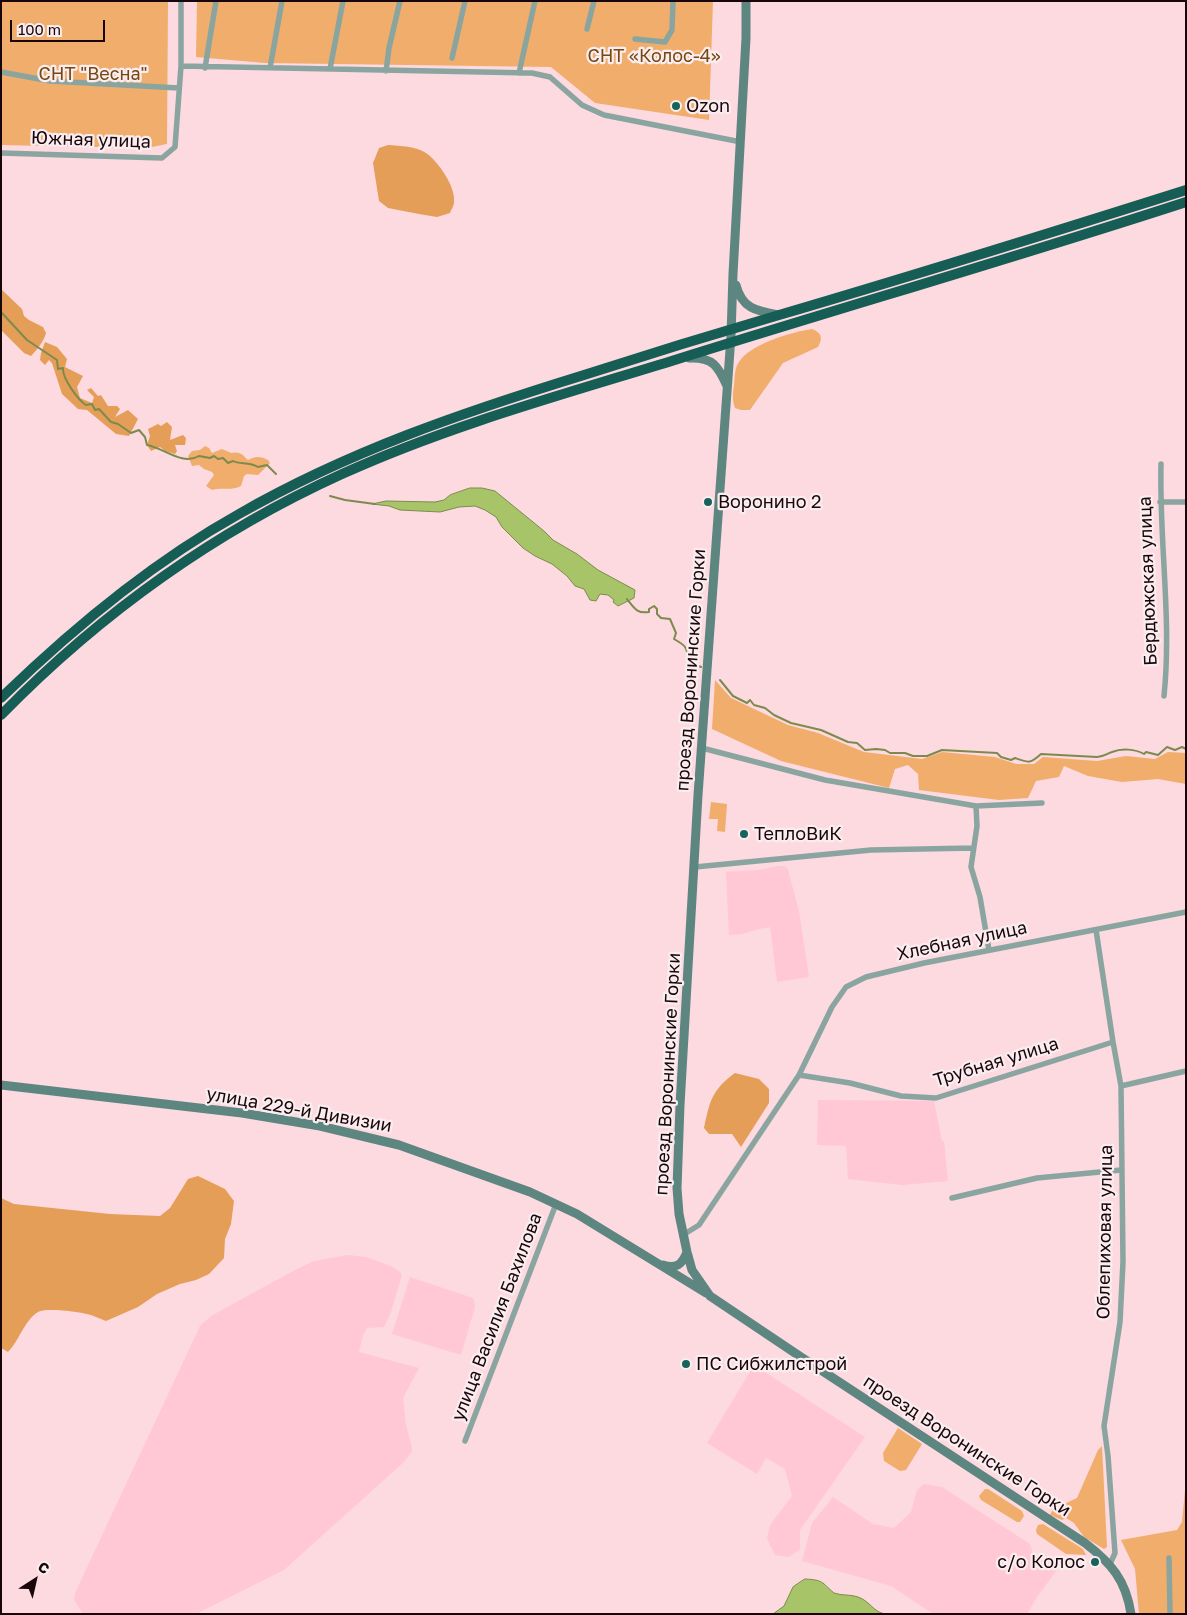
<!DOCTYPE html>
<meta charset="utf-8">
<style>
body{margin:0}
#map{position:relative;width:1187px;height:1615px;overflow:hidden;background:#fdd9e0;font-family:"Golos Text",sans-serif}
canvas{display:block}
.frame{position:absolute;inset:0;border:2px solid #19060b;pointer-events:none}
.north{position:absolute;left:10px;top:1555px;width:50px;height:50px;-webkit-text-stroke:4px #faedf0;paint-order:stroke;rotate:35deg;font-size:14px;font-weight:700;line-height:20px;text-align:center;color:#19060b}
.north::after{content:'';display:block;margin:auto;width:18px;height:22px;background:#19060b;clip-path:polygon(50% 0,100% 100%,50% 72%,0 100%)}
.scale{position:absolute;left:10px;top:20px;width:95px;height:22px;box-sizing:border-box;border:2px solid #19060b;border-top:0;padding-left:6px;font-size:15px;line-height:18px;white-space:nowrap;color:#19060b;-webkit-text-stroke:4px #faedf0;paint-order:stroke}
</style>
<div id="map">
<canvas width="1187" height="1615"></canvas>
<div class="frame"></div>
<div class="north">С</div>
<div class="scale">100 m</div>
</div>
<script>
const context = document.querySelector('canvas').getContext('2d');
context.lineJoin = 'round';
function paint(path, color) { context.fillStyle = color; context.fill(path, 'evenodd'); }
function strokePath(path, color, width, dash) { context.strokeStyle = color; context.lineWidth = width; context.lineCap = dash ? 'butt' : 'round'; context.setLineDash(dash || []); context.stroke(path); }
function drawText(font, color, halo, rows, align = 'center') {
  context.font = font + ' "Golos Text",sans-serif'; context.lineWidth = 4.5; context.setLineDash([]); context.textBaseline = 'middle'; context.strokeStyle = halo; context.fillStyle = color; for (const [text, x, y, turn = 0] of rows) {
    context.save(); context.translate(x, y); context.rotate((+turn || 0) * Math.PI / 180); context.textAlign = isNaN(turn) ? turn : align; if (halo) context.strokeText(text, 0, 0); context.fillText(text, 0, 0); context.restore();
  }
}
paint(new Path2D(`
 M 778,866 L 784,866 L 788,869 L 789,874 L 799,911 L 809,977 L 777,982 L 770,927 L 759,929 L 742,934 L 729,935 L 726,872 L 758,870 Z
 M 818,1100 L 934,1101 L 942,1141 L 944,1141 L 948,1181 L 902,1185 L 848,1179 L 846,1146 L 817,1145 Z
 M 348,1255 L 366,1257 L 391,1266 L 400,1272 L 402,1275 L 391,1312 L 384,1327 L 367,1328 L 363,1335 L 359,1352 L 419,1368 L 403,1398 L 406,1425 L 412,1448 L 412,1451 L 405,1461 L 284,1570 L 196,1614 L 83,1614 L 74,1600 L 75,1593 L 200,1326 L 211,1316 L 293,1271 L 314,1261 Z
 M 410,1277 L 473,1298 L 475,1307 L 461,1355 L 392,1334 Z
 M 754,1365 L 865,1437 L 800,1530 L 800,1549 L 789,1557 L 775,1555 L 767,1539 L 770,1525 L 792,1496 L 785,1469 L 766,1458 L 757,1474 L 707,1443 Z
 M 924,1484 L 942,1487 L 1030,1544 L 1033,1554 L 1057,1570 L 1037,1597 L 1027,1614 L 933,1614 L 891,1586 L 802,1561 L 812,1523 L 833,1497 L 873,1524 L 894,1528 L 911,1512 L 917,1490 Z`), '#ffc8d4');
paint(new Path2D(`
 M 1,1 L 168,1 L 167,144 L 147,148 L 1,145 Z
 M 197,1 L 713,1 L 709,120 L 595,103 L 551,67 L 265,63 L 196,57 Z
 M 812,329 C 822,333 823,338 818,347 L 783,363 L 750,410 L 741,410 L 735,408 C 732,400 733,393 734,385 C 735,377 734,369 739,362 C 750,344 792,332 812,329 Z
 M 205,446 L 209,448 L 212,453 L 222,449 L 231,453 C 240,451 242,454 248,460 C 255,456 261,456 268,460 L 270,463 L 258,475 L 247,474 L 244,476 L 241,486 C 232,491 222,487 212,490 L 206,486 L 214,475 L 212,472 L 204,469 L 199,465 L 192,466 L 188,456 L 192,451 L 200,450 Z
 M 715,680 L 731,698 L 788,725 L 818,733 L 864,752 L 922,759 L 942,752 L 995,757 L 1016,764 L 1034,764 L 1043,757 L 1097,761 L 1126,756 L 1155,759 L 1168,752 L 1186,753 L 1186,784 L 1158,779 L 1122,782 L 1088,776 L 1064,766 L 1059,777 L 1036,781 L 1028,798 L 999,800 L 919,790 L 918,774 L 908,765 L 895,769 L 889,788 L 781,761 L 712,729 Z
 M 711,802 L 727,804 L 725,832 L 717,831 L 718,819 L 709,819 Z
 M 898,1428 L 922,1444 L 906,1470 L 900,1471 L 884,1461 L 883,1453 Z
 M 1102,1446 L 1107,1547 L 1104,1549 L 1084,1537 L 1074,1523 L 1066,1518 L 1062,1520 L 1050,1515 L 1053,1509 L 1077,1498 L 1098,1450 Z
 M 1186,1480 L 1186,1614 L 1139,1614 L 1135,1569 L 1121,1540 L 1177,1530 L 1182,1522 Z
 M 985,1489 L 988,1489 L 1022,1511 L 1024,1516 L 1020,1522 L 1017,1522 L 981,1500 L 979,1496 Z
 M 1043,1524 L 1083,1549 L 1086,1555 L 1066,1554 L 1037,1534 L 1036,1530 L 1038,1525 Z`), '#f1ad6b');
paint(new Path2D(`
 M 388,145 C 400,146 416,146 426,153 C 438,161 456,187 454,202 C 454,206 451,210 450,213 L 437,217 L 419,214 L 388,208 L 379,201 L 373,163 L 379,148 Z
 M 1,289 L 22,309 L 24,316 L 29,320 L 43,327 L 46,333 C 44,341 37,350 31,356 L 24,353 L 1,330 Z
 M 45,342 L 57,347 L 67,359 L 65,367 L 83,376 L 77,387 L 80,398 L 92,403 L 94,397 L 87,390 L 91,388 L 98,396 L 101,395 L 108,406 L 117,406 L 120,409 L 115,417 L 128,410 L 138,419 L 129,436 L 116,434 L 87,410 L 78,409 L 62,394 L 52,363 L 49,360 L 45,365 L 40,360 L 41,353 Z
 M 167,422 L 172,427 L 170,440 L 183,435 L 186,438 L 185,445 L 175,445 L 177,451 L 175,454 L 165,451 L 160,447 L 151,451 L 147,445 L 150,436 L 148,429 L 158,424 L 161,426 Z
 M 735,1073 L 759,1079 L 769,1089 L 769,1103 L 741,1147 L 732,1134 L 709,1134 L 704,1128 C 710,1100 712,1090 735,1073 Z
 M 198,1176 L 225,1189 L 234,1201 L 231,1224 L 225,1239 L 224,1258 L 209,1274 L 196,1280 L 180,1284 L 157,1294 L 138,1307 L 106,1321 C 101,1319 96,1317 91,1315 C 83,1312 45,1307 38,1312 C 24,1321 19,1341 8,1352 L 1,1348 L 1,1198 L 14,1204 L 110,1214 L 160,1216 L 170,1208 L 188,1179 Z`), '#e59e57');
const water = new Path2D(`
 M 470,488 L 482,488 L 495,491 L 544,531 L 553,540 L 577,554 L 598,570 L 635,590 L 634,598 L 618,606 L 613,602 L 614,600 L 608,595 L 600,594 L 596,601 L 590,600 L 584,589 L 575,586 L 567,576 L 552,564 L 535,556 L 523,548 L 502,527 L 496,517 L 485,510 L 475,506 L 459,507 L 440,512 L 400,510 L 389,506 L 372,504 L 386,501 L 435,502 L 444,500 L 450,495 Z
 M 805,1579 C 824,1580 821,1582 834,1593 C 842,1596 850,1594 858,1597 C 870,1601 874,1613 886,1614 L 773,1614 L 784,1606 L 793,1587 Z`);
paint(water, '#a7c469');
strokePath(water, '#7c8b4d', 1);
strokePath(new Path2D(`
 M 1,312 L 27,340 L 57,360 L 58,369 L 63,368 C 62,378 78,400 86,405 L 92,404 L 95,410 L 99,409 L 111,422 L 118,424 L 131,433 L 139,430 L 145,437 L 147,445 C 164,448 182,466 199,456 L 210,458 L 214,456 L 218,459 L 223,458 L 228,463 L 233,461 C 240,465 249,461 258,467 L 267,465 L 276,474
 M 330,496 L 345,500 L 375,504
 M 627,599 C 634,608 637,614 649,612 L 649,609 L 654,606 L 657,609 L 657,614 L 661,618 L 670,619 L 676,633 L 674,639 C 688,647 686,647 689,662 L 701,667
 M 720,680 L 733,696 L 747,703 L 750,700 L 754,705 L 765,708 L 774,715 L 791,723 L 821,730 L 848,742 L 857,743 L 865,750 L 876,749 L 885,750 L 890,753 L 905,753 L 913,756 L 927,756 L 942,750 L 997,753 L 1001,757 L 1011,760 L 1015,758 C 1029,763 1030,764 1041,754 L 1097,757 C 1105,756 1106,754 1112,752 C 1122,748 1135,749 1144,754 L 1146,752 L 1158,755 L 1167,747 L 1175,750 L 1182,747 L 1186,749`), '#7c8b4d', 2);
strokePath(new Path2D(`
 M 587,29 L 594,1
 M 635,39 L 665,42 L 672,30 L 673,1
 M 452,58 L 465,1
 M 181,66 L 532,73 L 550,77 L 582,105 L 604,115 L 741,142
 M 205,68 L 216,1
 M 270,68 L 282,1
 M 330,69 L 343,1
 M 386,71 L 389,48 L 400,1
 M 1,72 L 50,81 L 179,88
 M 519,73 L 535,1
 M 1,153 L 162,158 L 175,147 L 181,66 L 181,1
 M 1161,464 C 1159,541 1172,619 1164,696
 M 1160,502 L 1186,502
 M 702,748 L 825,780 L 976,806 L 1042,803
 M 976,806 L 977,826 L 971,867 L 980,897 L 989,950
 M 695,867 L 871,850 L 973,848
 M 1096,930 L 1113,1042 L 1121,1086 L 1123,1262 L 1120,1322 L 1104,1426 L 1108,1456 L 1115,1553 L 1110,1564
 M 799,1075 L 850,1083 L 901,1096 L 936,1098 L 1113,1042
 M 1121,1086 L 1186,1071
 M 952,1198 L 1037,1178 L 1121,1170
 M 683,1235 L 699,1225 L 799,1075 L 832,1007 L 846,987 L 866,977 L 924,963 L 1186,912
 M 465,1441 L 556,1204
 M 1169,1558 L 1170,1614`), '#8aa5a0', 5.5);
strokePath(new Path2D(`
 M 746,1 L 746,38 L 733,274 L 731,336 L 698,795 L 680,1105 L 677,1188 L 679,1214 L 687,1252 L 692,1270 L 710,1296 L 801,1357 L 1085,1543 C 1111,1563 1126,1580 1131,1614
 M 736,285 C 742,309 757,311 779,315
 M 689,358 C 713,357 718,366 727,386
 M 1,1085 L 242,1113 L 320,1126 L 399,1145 L 530,1192 L 577,1214 L 706,1293
 M 663,1265 C 676,1269 682,1265 687,1252`), '#5d8680', 9);
strokePath(new Path2D(`
 M 1,698 C 73,628 151,563 239,514 C 349,451 464,412 584,375 C 649,354 714,334 779,315 C 915,275 1050,233 1186,190
 M 1,715 C 101,613 212,533 342,474 C 450,425 565,394 678,359 C 847,306 1017,257 1186,202`), '#155d55', 10);
for (const [x, y, r, color] of [
 [676,106,5,"#17625a"],
 [708,502,5,"#17625a"],
 [744,834,5,"#17625a"],
 [686,1364,5,"#17625a"],
 [1095,1562,5,"#17625a"]
]) { const dot = new Path2D(); dot.arc(x, y, r, 0, 2 * Math.PI); context.fillStyle = color; context.fill(dot); strokePath(dot, '#faedf0', 2); }
drawText('18px', '#764711', '#faedf0', [
 ["СНТ «Колос-4»",654,56],
 ["СНТ \"Весна\"",93,74]
]);
drawText('18px', '#19060b', '#faedf0', [
 ["Ozon",686,106],
 ["Воронино 2",718,502],
 ["ТеплоВиК",754,834],
 ["ПС Сибжилстрой",696,1364],
 ["с/о Колос",1085,1562,"right"]
], 'left');
drawText('18px', '#19060b', '#faedf0', [
 ["Южная улица",91,140,2],
 ["Бердюжская улица",1148,581,-92],
 ["проезд Воронинские Горки",691,670,-86],
 ["Хлебная улица",962,941,-12],
 ["Трубная улица",996,1062,-17],
 ["проезд Воронинские Горки",668,1074,-87],
 ["улица 229-й Дивизии",299,1110,10],
 ["Облепиховая улица",1105,1232,-89],
 ["улица Василия Бахилова",497,1317,-69],
 ["проезд Воронинские Горки",967,1446,33]
]);
</script>
